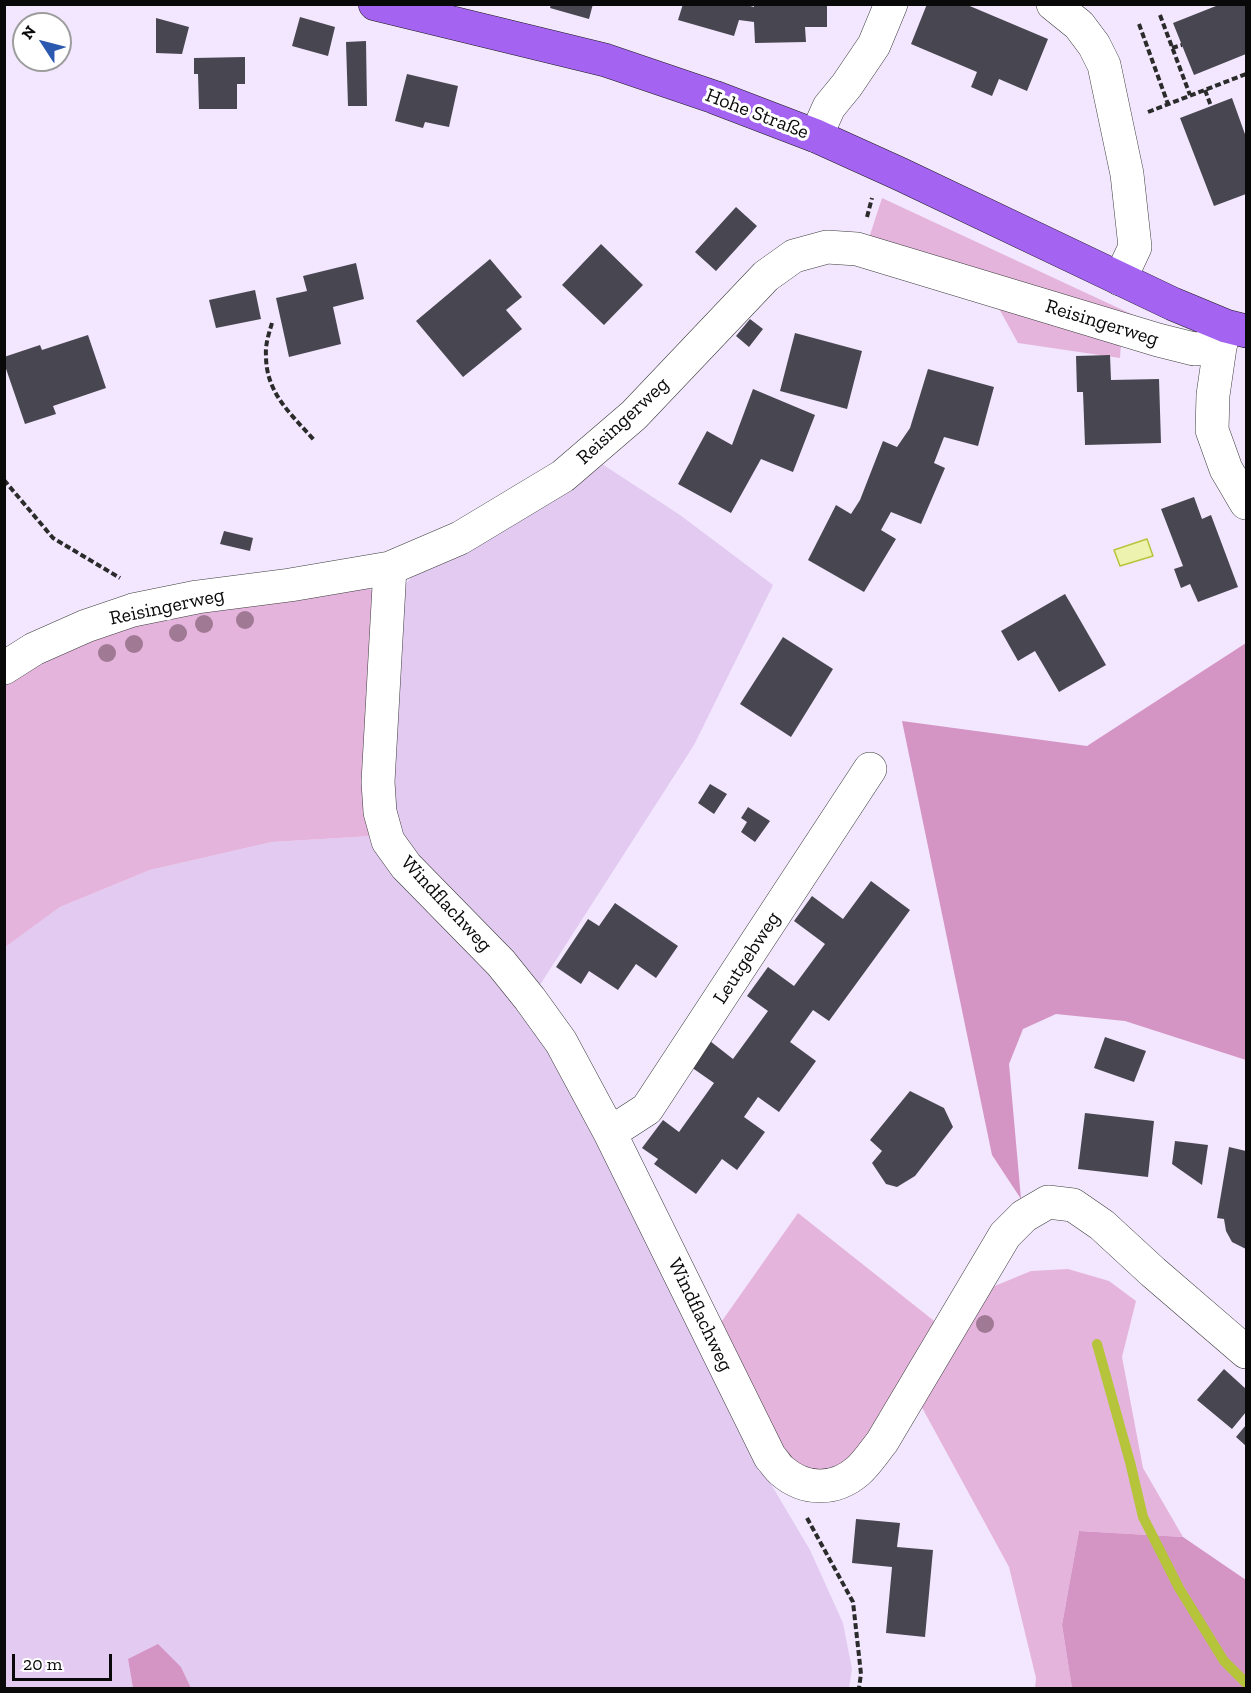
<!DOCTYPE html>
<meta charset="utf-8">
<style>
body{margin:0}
#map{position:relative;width:1251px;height:1693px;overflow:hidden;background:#f2e7fe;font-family:"Zilla Slab",serif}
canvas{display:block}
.frame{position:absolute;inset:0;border:6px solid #090909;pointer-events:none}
.north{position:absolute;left:12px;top:12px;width:60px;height:60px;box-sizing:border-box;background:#fff;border:2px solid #9d9d9d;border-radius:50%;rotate:306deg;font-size:16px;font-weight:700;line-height:24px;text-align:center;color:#090909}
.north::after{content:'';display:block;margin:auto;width:21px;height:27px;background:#2b59b0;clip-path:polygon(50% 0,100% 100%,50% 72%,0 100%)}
.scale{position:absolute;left:12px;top:1654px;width:100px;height:27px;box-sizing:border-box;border:3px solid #090909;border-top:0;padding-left:8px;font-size:18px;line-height:21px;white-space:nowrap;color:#090909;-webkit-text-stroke:4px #fff;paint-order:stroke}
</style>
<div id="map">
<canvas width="1251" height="1693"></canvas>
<div class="frame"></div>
<div class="north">N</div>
<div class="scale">20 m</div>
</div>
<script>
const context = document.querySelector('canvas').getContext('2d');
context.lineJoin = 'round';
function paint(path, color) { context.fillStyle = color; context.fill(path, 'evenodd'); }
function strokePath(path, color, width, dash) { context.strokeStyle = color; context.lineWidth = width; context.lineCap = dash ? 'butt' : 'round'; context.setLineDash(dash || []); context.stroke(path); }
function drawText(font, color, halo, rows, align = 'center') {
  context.font = font + ' "Zilla Slab",serif'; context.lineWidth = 6; context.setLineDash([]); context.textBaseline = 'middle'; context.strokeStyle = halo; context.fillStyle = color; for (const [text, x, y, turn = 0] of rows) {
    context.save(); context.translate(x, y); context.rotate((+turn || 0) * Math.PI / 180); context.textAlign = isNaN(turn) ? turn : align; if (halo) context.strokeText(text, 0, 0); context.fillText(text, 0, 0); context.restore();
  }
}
paint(new Path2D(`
 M 599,462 L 680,515 L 773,585 L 694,745 L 538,988 L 405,848 L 388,797 L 404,586 L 415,573 Z
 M 372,836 L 543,1034 L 765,1474 L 810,1550 L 843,1623 L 852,1669 L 849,1688 L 191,1688 L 181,1667 L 128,1659 L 133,1688 L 5,1688 L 4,947 L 60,907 L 150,870 L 272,842 Z`), '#e2caf1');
paint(new Path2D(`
 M 882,198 L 1155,325 L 869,238 Z
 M 997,305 L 1121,343 L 1120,358 L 1018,343 Z
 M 362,586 L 374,591 L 372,836 L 272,842 L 150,870 L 60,907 L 5,947 L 5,678 L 113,626 Z
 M 798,1213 L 938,1324 L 852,1459 L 814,1475 L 784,1460 L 717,1328 Z
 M 1068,1269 L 1109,1281 L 1136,1301 L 1122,1357 L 1143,1468 L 1183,1537 L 1079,1531 L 1062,1625 L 1072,1688 L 1035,1688 L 1036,1678 L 1009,1567 L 919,1402 L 985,1290 L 1031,1271 Z`), '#e5b4dc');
paint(new Path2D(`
 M 1246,643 L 1246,1060 L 1125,1021 L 1056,1014 L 1023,1029 L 1009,1064 L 1021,1199 L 992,1155 L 902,721 L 1087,746 Z
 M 1079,1531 L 1183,1537 L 1246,1580 L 1246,1688 L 1072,1688 L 1062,1625 Z
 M 158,1644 L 181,1667 L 191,1688 L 133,1688 L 128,1659 Z`), '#d494c4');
const water = new Path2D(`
 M 1147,539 L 1153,556 L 1120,566 L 1114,550 Z`);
paint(water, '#edf2af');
strokePath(water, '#b6c43b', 1.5);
strokePath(new Path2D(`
 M 1097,1344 L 1130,1462 L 1143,1517 L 1179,1588 L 1224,1661 L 1246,1683`), '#b6c43b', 10);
paint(new Path2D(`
 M 551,4 L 593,4 L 589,19 L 550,8 Z
 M 683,4 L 743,4 L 754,7 L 754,4 L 827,4 L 827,27 L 805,27 L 806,42 L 755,43 L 754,22 L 739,20 L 734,36 L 678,20 Z
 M 927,4 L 965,4 L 1048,39 L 1027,91 L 999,79 L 992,96 L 971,87 L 977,72 L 911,44 Z
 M 1221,4 L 1246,4 L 1246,54 L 1194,75 L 1173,23 Z
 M 300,17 L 335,27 L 328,56 L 292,46 Z
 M 156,18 L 189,27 L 182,54 L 156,53 Z
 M 366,41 L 367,106 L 348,106 L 346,42 Z
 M 245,57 L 245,84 L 237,84 L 237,109 L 199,109 L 198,74 L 194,74 L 194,58 Z
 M 407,74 L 458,86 L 449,127 L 425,122 L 423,128 L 395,121 Z
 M 1232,98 L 1246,137 L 1246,194 L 1214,206 L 1180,118 Z
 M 736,207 L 757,226 L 716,271 L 695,252 Z
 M 601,244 L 643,285 L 604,325 L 562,285 Z
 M 490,259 L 522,297 L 506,310 L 522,329 L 463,377 L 416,321 Z
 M 356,263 L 364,299 L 333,307 L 341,344 L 289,357 L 276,298 L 307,291 L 303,276 Z
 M 255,290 L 261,319 L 216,328 L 209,300 Z
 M 750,319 L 763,329 L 749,347 L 736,336 Z
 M 795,333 L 862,351 L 847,409 L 780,391 Z
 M 88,335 L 106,388 L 53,406 L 56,414 L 25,424 L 4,363 L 4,357 L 40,345 L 42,350 Z
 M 1110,355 L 1111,380 L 1159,379 L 1161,443 L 1085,445 L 1083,392 L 1077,392 L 1076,356 Z
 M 928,369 L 994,387 L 978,446 L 944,437 L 934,463 L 945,468 L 921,524 L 891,512 L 881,530 L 896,539 L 864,592 L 808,560 L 836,505 L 851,514 L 860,500 L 883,441 L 897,447 L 910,428 Z
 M 753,389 L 815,415 L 793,472 L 761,459 L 731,513 L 678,484 L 707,431 L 732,445 Z
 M 1194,497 L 1202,519 L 1211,515 L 1238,587 L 1198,602 L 1190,584 L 1181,588 L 1174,569 L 1183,566 L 1161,509 Z
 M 224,531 L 253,538 L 250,551 L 220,544 Z
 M 1065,594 L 1106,665 L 1059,692 L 1035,651 L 1018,661 L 1001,631 Z
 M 783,637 L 833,669 L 791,737 L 740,704 Z
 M 710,784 L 727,794 L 714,814 L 698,803 Z
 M 748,807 L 770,821 L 755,842 L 741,832 L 747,822 L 741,818 Z
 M 871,881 L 910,910 L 829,1021 L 813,1010 L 790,1042 L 816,1061 L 779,1112 L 758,1097 L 744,1117 L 765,1132 L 737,1170 L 722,1159 L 696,1194 L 654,1164 L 658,1159 L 642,1148 L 663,1120 L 679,1132 L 714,1083 L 691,1067 L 710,1041 L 733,1059 L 768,1011 L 747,996 L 768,967 L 794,986 L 825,944 L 794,921 L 812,896 L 843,919 Z
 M 615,903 L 678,946 L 656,978 L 636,964 L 618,990 L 589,971 L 581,984 L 556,967 L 588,919 L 599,926 Z
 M 1105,1037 L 1146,1051 L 1134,1082 L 1094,1068 Z
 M 910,1091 L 944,1108 L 953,1127 L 915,1176 L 897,1187 L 886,1184 L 872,1163 L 882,1151 L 870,1140 Z
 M 1085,1113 L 1154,1121 L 1148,1177 L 1078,1169 Z
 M 1175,1141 L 1208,1145 L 1202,1185 L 1172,1164 Z
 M 1229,1147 L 1246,1151 L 1246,1249 L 1232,1242 L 1226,1231 L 1224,1219 L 1217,1218 Z
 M 1224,1369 L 1246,1389 L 1246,1412 L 1232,1429 L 1197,1400 Z
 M 1246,1425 L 1246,1446 L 1236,1437 Z
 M 856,1519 L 900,1523 L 897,1547 L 933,1550 L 925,1637 L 886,1633 L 892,1567 L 852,1563 Z`), '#484751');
const minor = new Path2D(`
 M 1053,4 L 1079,25 L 1094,45 L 1104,65 L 1127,174 L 1135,247 L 1120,279
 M 816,136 L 829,107 L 847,85 L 874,45 L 891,4
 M 1225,328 L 1220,347 L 1213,395 L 1212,430 L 1226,469 L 1246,503
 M 390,568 L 378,782 L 380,812 L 388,841 L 406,866 L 501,963 L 530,999 L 561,1042 L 610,1133 L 770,1457 C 774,1461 777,1467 782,1471 C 805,1491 835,1491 858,1471 C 867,1463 874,1452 882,1442 L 1005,1235 L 1024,1216 L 1048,1202 L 1073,1205 L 1102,1225 L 1153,1272 L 1246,1352
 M 4,668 L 34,649 L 86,626 L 133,610 L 197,597 L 290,585 L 390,568 L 460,538 L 563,476 L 634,415 L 766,276 L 794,256 L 827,247 L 857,249 L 1158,340 L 1194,349 L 1220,347
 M 610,1133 L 647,1109 L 870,769`);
const major = new Path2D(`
 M 375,4 L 605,60 L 714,97 L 816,136 L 900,174 L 1173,304 L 1226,326 L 1246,331`);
strokePath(minor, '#3c3c3c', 34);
strokePath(major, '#1a1a1a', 34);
strokePath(new Path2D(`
 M 1160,15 L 1190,95
 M 1139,24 L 1168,104
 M 1172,48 L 1182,45
 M 1205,90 L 1211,106
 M 1148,112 L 1246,74
 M 867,217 L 872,198
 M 272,323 C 269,333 265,345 266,356 C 266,393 291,414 314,440
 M 4,480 L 53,538 L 120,578
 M 807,1518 L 853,1602 L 861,1674 L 859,1688`), '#2b2b2b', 4, [6, 3]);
strokePath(minor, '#fff', 33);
strokePath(major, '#a464f1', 33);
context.fillStyle = '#a07994';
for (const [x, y] of [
 [245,620],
 [204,624],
 [178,633],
 [134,644],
 [107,653],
 [985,1324]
]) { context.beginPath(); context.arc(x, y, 9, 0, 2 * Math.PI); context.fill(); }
drawText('20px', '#090909', '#fff', [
 ["Hohe Straße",757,114,21],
 ["Reisingerweg",1102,323,17],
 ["Reisingerweg",623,421,-43],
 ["Reisingerweg",167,607,-12],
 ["Windflachweg",446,904,47],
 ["Leutgebweg",747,958,-57],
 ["Windflachweg",700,1315,64]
]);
</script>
